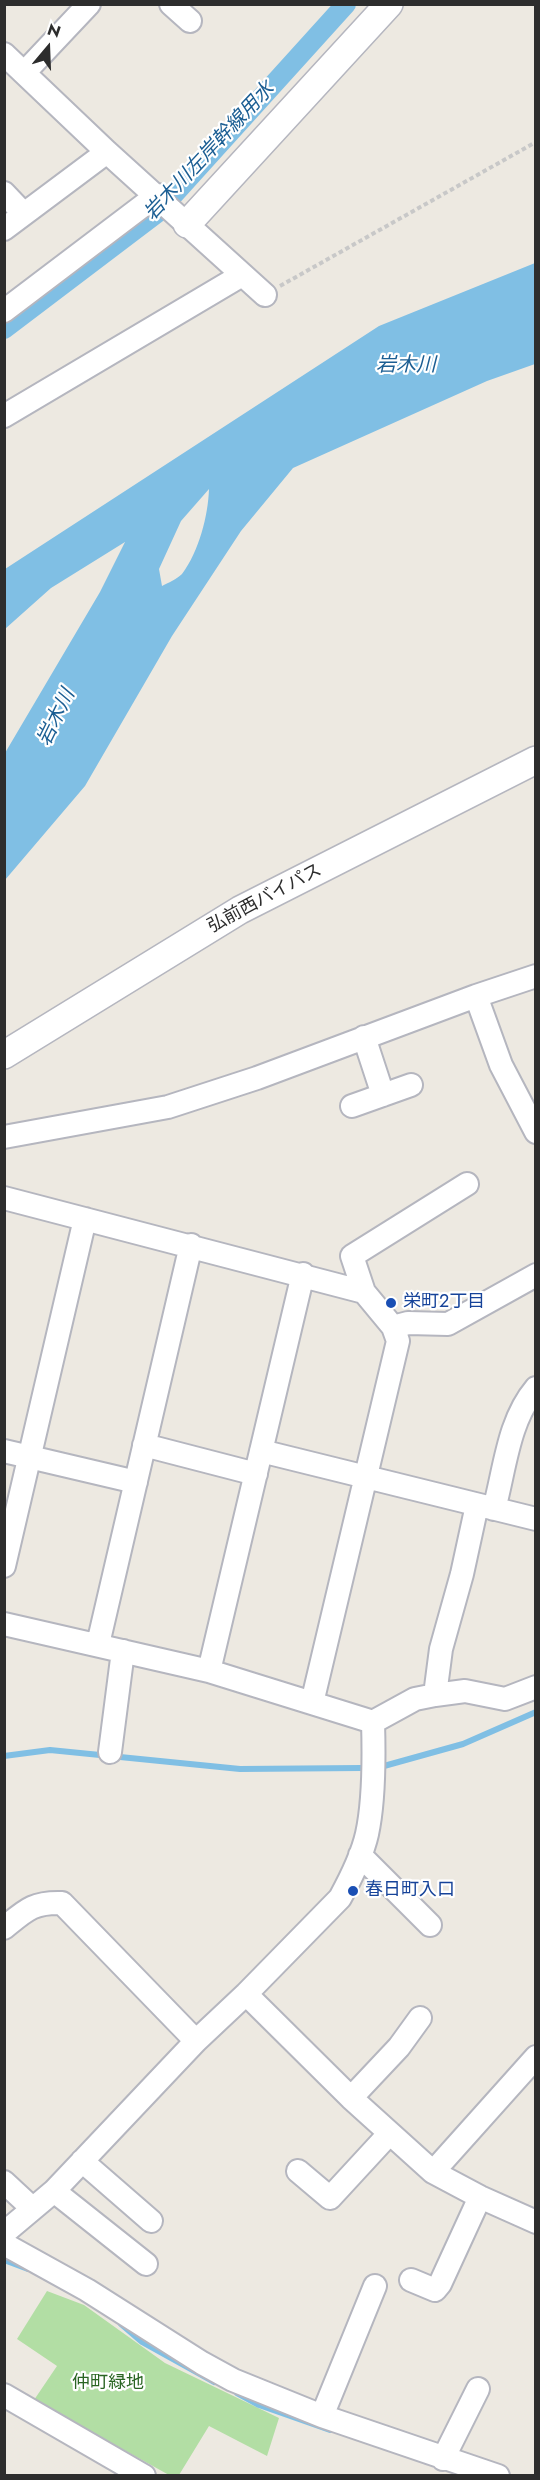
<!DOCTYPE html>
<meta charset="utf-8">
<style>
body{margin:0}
#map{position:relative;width:540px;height:2480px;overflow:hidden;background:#ede9e1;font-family:Jost,sans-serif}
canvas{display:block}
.frame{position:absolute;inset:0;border:6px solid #2d2d2d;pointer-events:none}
.north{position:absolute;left:18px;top:18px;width:60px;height:60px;-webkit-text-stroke:4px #fff;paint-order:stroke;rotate:19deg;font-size:16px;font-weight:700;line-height:24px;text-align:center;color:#2d2d2d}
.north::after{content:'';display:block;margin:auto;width:21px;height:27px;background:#2d2d2d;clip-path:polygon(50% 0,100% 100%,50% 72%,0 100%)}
</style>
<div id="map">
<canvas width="540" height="2480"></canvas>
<div class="frame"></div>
<div class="north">N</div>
</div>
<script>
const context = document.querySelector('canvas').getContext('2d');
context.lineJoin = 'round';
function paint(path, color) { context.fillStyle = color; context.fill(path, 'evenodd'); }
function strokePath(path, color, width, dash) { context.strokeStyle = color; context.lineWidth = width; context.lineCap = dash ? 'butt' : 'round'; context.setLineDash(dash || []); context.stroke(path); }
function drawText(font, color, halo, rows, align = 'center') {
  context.font = font + ' Jost,"Noto Sans JP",sans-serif'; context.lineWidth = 4.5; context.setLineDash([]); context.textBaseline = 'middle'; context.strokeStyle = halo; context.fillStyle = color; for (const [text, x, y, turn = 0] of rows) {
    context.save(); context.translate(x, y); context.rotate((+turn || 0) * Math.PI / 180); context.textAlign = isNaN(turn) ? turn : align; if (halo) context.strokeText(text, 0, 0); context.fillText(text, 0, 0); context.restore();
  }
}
paint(new Path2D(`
 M 47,2291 L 84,2305 L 165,2363 L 279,2418 L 267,2456 L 209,2426 L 179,2475 L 169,2475 L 34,2400 L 57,2366 L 17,2339 Z`), '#b2dea4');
paint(new Path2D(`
 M 535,263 L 535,364 L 487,381 L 293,468 L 241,531 L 172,636 L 85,786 L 5,880 L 5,753 L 100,592 L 125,542 L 51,588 L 5,629 L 5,569 L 379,326 ZM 209,489 C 208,516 199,551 182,574 C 177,579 168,583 162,586 L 159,569 L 181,521 Z`), '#80bfe4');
strokePath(new Path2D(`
 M 4,1756 L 50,1750 L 240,1769 L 361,1768
 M 384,1766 L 463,1744 L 536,1712
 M 4,2260 L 28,2269
 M 121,2324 L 142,2342 L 214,2382
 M 237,2393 L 259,2405 L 330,2430`), '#80bfe4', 6);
strokePath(new Path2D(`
 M 4,329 L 157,213 L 346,4`), '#80bfe4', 20);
const minor = new Path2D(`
 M 171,4 L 190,21
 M 4,54 L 107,152 L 265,295
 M 24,73 L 89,4
 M 4,193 L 24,214
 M 4,229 L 107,152
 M 4,311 L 157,195
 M 4,416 L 242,275
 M 476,996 L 501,1065 L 536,1132
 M 364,1037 L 383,1095
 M 352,1106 L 411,1085
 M 4,1137 L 168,1107 L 257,1078 L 476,996 L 536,976
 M 4,1198 L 364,1292 L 393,1327 L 398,1341 L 312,1703
 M 364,1292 L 352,1256 L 467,1184
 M 393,1327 L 408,1323 L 448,1324 L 536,1275
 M 144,1445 L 256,1474
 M 4,1451 L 136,1482
 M 261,1451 L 536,1519
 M 494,1509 C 505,1469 508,1421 536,1388
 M 4,1566 L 85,1219
 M 4,1624 L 209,1671 L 373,1722 L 415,1699 L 435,1695 L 441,1649 L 462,1574 L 477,1505
 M 98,1644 L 191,1245
 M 209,1671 L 303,1274
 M 435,1695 L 465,1691 L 505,1699 L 536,1687
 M 110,1752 L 123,1651
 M 360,1855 L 430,1925
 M 4,1928 C 26,1910 33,1902 62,1903 L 196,2041
 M 246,1994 L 351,2098 L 433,2172 L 480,2197 L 536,2222
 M 351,2098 L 399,2047 L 420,2018
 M 82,2161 L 151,2221
 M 298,2171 L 330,2198 L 389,2134
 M 433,2172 L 536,2057
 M 4,2182 L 32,2208
 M 54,2191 L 146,2264
 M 4,2233 L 54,2191 L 196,2041 L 246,1994 L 340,1898 C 351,1878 362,1856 367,1834 C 374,1802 374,1754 373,1722
 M 4,2244 L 87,2290 L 202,2363 L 233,2380 L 322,2416 L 498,2476
 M 411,2280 L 435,2290 L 440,2284 L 480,2197
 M 4,2395 L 144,2476
 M 322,2416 L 375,2286
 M 443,2459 L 478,2389`);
const tertiary = new Path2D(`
 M 187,224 L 389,4
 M 4,1055 L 240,910 L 536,760`);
strokePath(minor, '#b5b6bf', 26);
strokePath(tertiary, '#b5b6bf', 30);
strokePath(new Path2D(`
 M 280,286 L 536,142`), '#c8c8c8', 4, [4.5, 3]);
strokePath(minor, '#fff', 22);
strokePath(tertiary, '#fff', 27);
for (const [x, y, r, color] of [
 [391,1303,6,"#1a4fb4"],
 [353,1891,6,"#1a4fb4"]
]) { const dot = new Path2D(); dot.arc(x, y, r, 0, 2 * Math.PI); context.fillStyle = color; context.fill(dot); strokePath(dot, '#fff', 2); }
drawText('18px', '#2d2d2d', '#fff', [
 ["弘前西バイパス",265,899,-28]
]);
drawText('18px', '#164399', '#fff', [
 ["栄町2丁目",403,1303],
 ["春日町入口",365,1891]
], 'left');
drawText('18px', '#2a6523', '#fff', [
 ["仲町緑地",108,2384]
]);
drawText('italic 20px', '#1b5e93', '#fff', [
 ["岩木川左岸幹線用水",210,152,-47],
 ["岩木川",406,366],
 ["岩木川",57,718,-64]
]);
</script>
